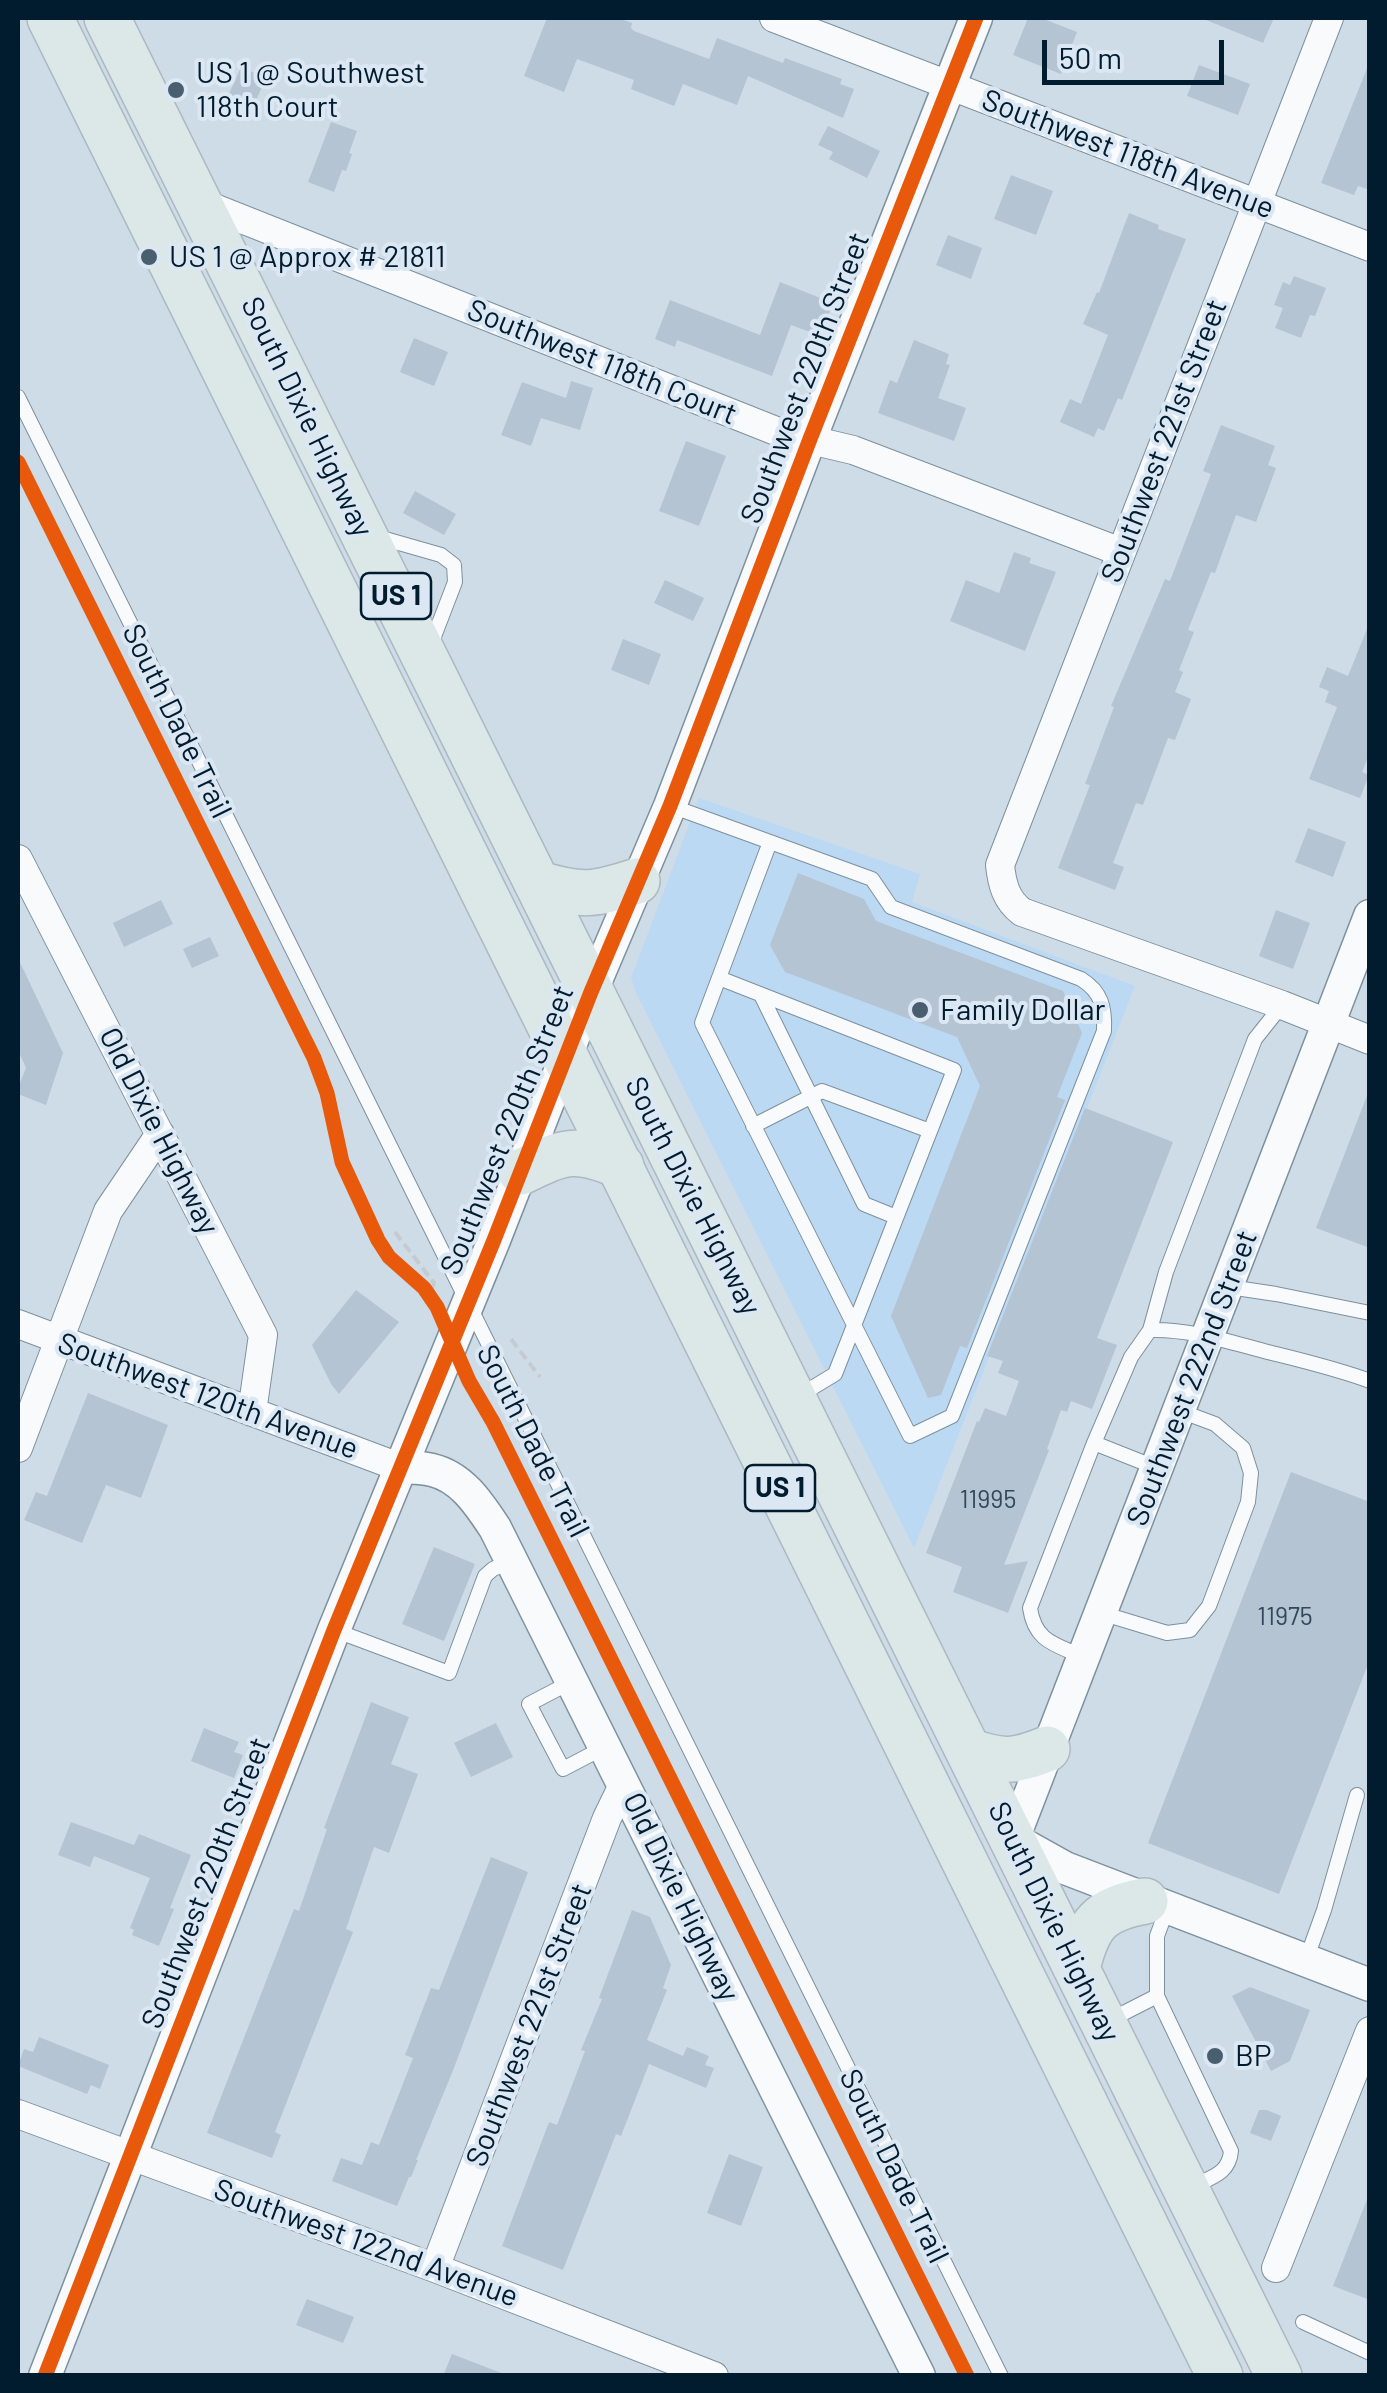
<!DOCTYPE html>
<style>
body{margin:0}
#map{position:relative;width:1387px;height:2393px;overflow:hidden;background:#cedce8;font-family:Barlow,sans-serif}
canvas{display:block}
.frame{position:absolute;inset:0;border:20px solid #011b2f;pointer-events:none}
.scale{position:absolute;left:1042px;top:40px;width:182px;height:45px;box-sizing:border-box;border:5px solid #011b2f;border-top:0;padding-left:12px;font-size:30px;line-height:35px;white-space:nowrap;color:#011b2f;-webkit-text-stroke:8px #dbe8f3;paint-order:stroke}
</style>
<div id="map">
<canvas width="1387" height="2393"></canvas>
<div class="frame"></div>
<div class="scale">50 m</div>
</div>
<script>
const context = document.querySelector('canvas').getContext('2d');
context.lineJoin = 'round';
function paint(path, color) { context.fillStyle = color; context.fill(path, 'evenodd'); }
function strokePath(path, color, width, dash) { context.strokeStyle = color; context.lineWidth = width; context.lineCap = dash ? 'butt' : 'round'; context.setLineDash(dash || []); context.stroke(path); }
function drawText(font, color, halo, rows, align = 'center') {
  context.font = font + ' Barlow,sans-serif'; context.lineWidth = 8; context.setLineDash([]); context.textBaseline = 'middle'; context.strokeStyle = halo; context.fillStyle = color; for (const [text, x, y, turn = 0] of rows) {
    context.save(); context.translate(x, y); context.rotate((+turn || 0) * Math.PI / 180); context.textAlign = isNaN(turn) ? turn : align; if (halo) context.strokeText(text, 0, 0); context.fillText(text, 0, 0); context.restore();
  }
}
paint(new Path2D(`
 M 699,798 L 920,874 L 912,902 L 1135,986 L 914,1548 L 637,995 L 631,978 Z`), '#bbd9f2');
paint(new Path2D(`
 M 547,18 L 618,18 L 632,23 L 631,28 L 634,31 L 709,59 L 717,38 L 783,63 L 785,58 L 842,79 L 840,84 L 854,89 L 843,118 L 748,76 L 737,105 L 683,84 L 674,106 L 631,89 L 634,80 L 577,59 L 564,92 L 524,76 Z
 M 1028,18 L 1041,18 L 1077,32 L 1061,74 L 1013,55 Z
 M 1201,18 L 1274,18 L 1263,43 Z
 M 1199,65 L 1250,84 L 1238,115 L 1187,96 Z
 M 1368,66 L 1370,190 L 1358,186 L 1354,195 L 1321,183 Z
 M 241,67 L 266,78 L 247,120 L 222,109 Z
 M 331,122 L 357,131 L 349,153 L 352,154 L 346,171 L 342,170 L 334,192 L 308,182 Z
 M 828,126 L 880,151 L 867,178 L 829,159 L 833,152 L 818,145 Z
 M 1011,175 L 1053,191 L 1036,235 L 994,219 Z
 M 1129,213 L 1159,225 L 1158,229 L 1186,239 L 1122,400 L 1118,398 L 1104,431 L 1098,428 L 1094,437 L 1060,422 L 1070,399 L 1081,404 L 1108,335 L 1083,324 L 1097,292 L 1099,293 Z
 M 948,235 L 982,248 L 971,279 L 936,265 Z
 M 1294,276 L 1326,288 L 1315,316 L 1310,315 L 1301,338 L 1275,328 L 1283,308 L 1274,305 L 1283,282 L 1290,285 Z
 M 780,282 L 833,303 L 822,331 L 814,328 L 813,333 L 791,325 L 772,376 L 677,340 L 675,347 L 655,339 L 670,300 L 760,335 Z
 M 414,338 L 448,352 L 434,386 L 400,372 Z
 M 914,340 L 949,354 L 946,364 L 950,365 L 938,398 L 966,408 L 954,441 L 878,413 L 890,380 L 897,383 Z
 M 571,381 L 593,388 L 580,430 L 541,418 L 531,446 L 501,435 L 522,382 L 566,398 Z
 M 1221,425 L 1275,446 L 1268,465 L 1276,468 L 1256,522 L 1236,515 L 1215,573 L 1211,572 L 1188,630 L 1194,632 L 1179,670 L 1183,672 L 1175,692 L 1191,699 L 1175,740 L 1168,738 L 1143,805 L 1136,803 L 1113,863 L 1124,867 L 1115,890 L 1058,868 L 1090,785 L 1085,784 L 1114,707 L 1111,706 L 1165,579 L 1170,581 L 1211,474 L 1203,471 Z
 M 686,441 L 726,456 L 699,526 L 659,511 Z
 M 415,491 L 456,514 L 444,535 L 403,513 Z
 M 1014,552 L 1031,558 L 1029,563 L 1056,572 L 1025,651 L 950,621 L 966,580 L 999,593 Z
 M 665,580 L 704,598 L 693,621 L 654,603 Z
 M 1369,624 L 1370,752 L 1362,772 L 1369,775 L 1360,798 L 1309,779 L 1337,707 L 1325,702 L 1329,691 L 1319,687 L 1327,667 L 1348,676 Z
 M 623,639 L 661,654 L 649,685 L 611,670 Z
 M 1308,828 L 1346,842 L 1333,877 L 1295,862 Z
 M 798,873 L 864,899 L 876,921 L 1063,991 L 1082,1033 L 1057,1097 L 1065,1100 L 967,1348 L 960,1346 L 941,1395 L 928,1398 L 891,1316 L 980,1086 L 957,1037 L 785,972 L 770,945 Z
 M 161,900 L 173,924 L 124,947 L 113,923 Z
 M 1276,910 L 1310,923 L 1293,969 L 1259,956 Z
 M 210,937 L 219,956 L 192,968 L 183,949 Z
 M 18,958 L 63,1053 L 46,1105 L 18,1094 L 18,1088 L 26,1068 L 18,1050 Z
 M 1368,1093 L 1370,1093 L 1370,1248 L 1316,1228 Z
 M 1085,1108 L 1173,1142 L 1097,1338 L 1117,1345 L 1092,1409 L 1071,1401 L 1067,1412 L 1061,1410 L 1047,1449 L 1049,1450 L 1004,1565 L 1028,1561 L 1008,1613 L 953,1592 L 962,1567 L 926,1553 L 977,1421 L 979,1422 L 985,1408 L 1006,1416 L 1019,1381 L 998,1373 L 1003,1361 L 987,1356 Z
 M 356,1290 L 399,1322 L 339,1394 L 331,1384 L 312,1345 Z
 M 88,1393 L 168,1425 L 141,1498 L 106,1485 L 82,1543 L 24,1520 L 36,1492 L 47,1496 Z
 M 1291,1472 L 1370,1502 L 1370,1659 L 1279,1894 L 1148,1843 Z
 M 434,1547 L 475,1564 L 444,1641 L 402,1624 Z
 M 371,1702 L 409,1717 L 391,1764 L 418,1774 L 389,1853 L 374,1847 L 346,1929 L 353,1932 L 275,2132 L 281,2135 L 272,2158 L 207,2133 L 294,1909 L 299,1911 L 327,1829 L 324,1828 Z
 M 496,1723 L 513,1757 L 471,1777 L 454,1743 Z
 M 204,1728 L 239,1742 L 234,1752 L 243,1755 L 234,1778 L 191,1761 Z
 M 71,1822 L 134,1845 L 139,1834 L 191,1855 L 170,1908 L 174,1909 L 159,1946 L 132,1935 L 134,1930 L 130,1928 L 150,1878 L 94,1856 L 90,1867 L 58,1855 Z
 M 491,1857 L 528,1872 L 452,2073 L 416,2160 L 418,2160 L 411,2177 L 409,2177 L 397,2206 L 332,2181 L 341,2158 L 362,2165 L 371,2142 L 379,2145 L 413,2058 L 405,2055 L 431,1988 L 439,1990 Z
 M 632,1910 L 650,1917 L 671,1965 L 663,1988 L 667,1990 L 647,2040 L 683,2056 L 687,2047 L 709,2056 L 705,2065 L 714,2068 L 706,2088 L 649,2064 L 621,2136 L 616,2134 L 563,2270 L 502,2246 L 549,2122 L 557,2125 L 585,2051 L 581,2050 L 602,1999 L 599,1998 Z
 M 1250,1987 L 1310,2010 L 1290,2061 L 1271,2071 L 1232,1996 Z
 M 39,2037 L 109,2065 L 100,2089 L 91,2085 L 87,2094 L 18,2066 L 24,2049 L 33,2052 Z
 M 1259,2110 L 1267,2110 L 1281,2116 L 1271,2141 L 1250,2133 Z
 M 729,2154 L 763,2167 L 741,2226 L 707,2213 Z
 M 1368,2197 L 1370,2197 L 1370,2300 L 1333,2286 Z
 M 307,2299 L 354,2317 L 343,2343 L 296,2325 Z
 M 452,2354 L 504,2374 L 504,2376 L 443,2376 Z`), '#b4c4d2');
const service = new Path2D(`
 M 18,397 L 1001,2376
 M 378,537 L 441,555 L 454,565 L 455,582 L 430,647
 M 671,806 L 872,879 L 891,907 L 1081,979 C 1102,992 1105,1008 1104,1031 L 952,1416 L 910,1436 L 702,1023 L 770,842
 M 719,978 L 954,1070 L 835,1374 L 797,1397
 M 761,995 L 864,1204 L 896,1217
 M 753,1126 L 822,1091 L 930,1131
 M 1229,1287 L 1276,1294 L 1370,1313
 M 1150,1330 L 1166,1272 L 1255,1039 L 1282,1005
 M 1094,1443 L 1131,1357 L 1150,1330 C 1190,1329 1226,1341 1264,1351 C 1300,1360 1335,1368 1370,1381
 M 1101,1613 L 1167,1633 L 1190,1630 L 1209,1606 L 1248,1502 L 1251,1473 L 1243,1448 L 1215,1424 L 1180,1411
 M 334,1630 L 449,1673 L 485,1576 L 493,1569 L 513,1560
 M 1083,1657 C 1055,1644 1035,1642 1030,1608 L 1094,1443 L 1157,1468
 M 571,1682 L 529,1704 L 563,1769 L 605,1747
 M 1167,1909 L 1157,1936 L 1157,1996 L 1231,2151 C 1229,2174 1211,2177 1192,2187
 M 1306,1960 L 1324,1910 L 1357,1795
 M 1108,2021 L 1157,1996
 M 1303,2322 L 1370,2353`);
const minor = new Path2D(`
 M 774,18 L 1370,247
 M 1329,18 L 1000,865 C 1002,884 1006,900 1022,912 L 1282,1005 L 1370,1040
 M 199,202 L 781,433 L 853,450 L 1121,552
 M 18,859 L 263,1335 L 252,1412
 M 18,1324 L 399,1467
 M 18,1448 L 108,1211 L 160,1134
 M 18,2114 L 435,2268 L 714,2376
 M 435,2268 L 607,1818 L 624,1783
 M 1276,2268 L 1370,2031`);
const tertiary = new Path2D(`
 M 1370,916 L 1013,1839 L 1065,1868 L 1370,1985
 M 399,1467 C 410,1468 421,1467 432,1470 C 462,1477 479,1504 495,1528 L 919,2376
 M 45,2376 L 334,1630 L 494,1240 L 591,992 L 670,806 L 810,439 L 976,18`);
const trunk = new Path2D(`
 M 50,18 L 1220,2376
 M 107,18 L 1279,2376
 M 539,884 C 582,897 595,895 637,881
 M 521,1172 C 563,1151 576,1146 621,1166
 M 969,1751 C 1002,1763 1015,1762 1047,1749
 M 1077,1968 C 1088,1924 1099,1909 1145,1901`);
strokePath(service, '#7c909e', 16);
strokePath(minor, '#7c909e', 30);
strokePath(tertiary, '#7c909e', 35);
strokePath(trunk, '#adb8c2', 48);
strokePath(new Path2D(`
 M 395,1232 L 434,1283 L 430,1296
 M 511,1339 L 540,1377`), '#c6cbcf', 4, [10, 5]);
strokePath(service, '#f8fafc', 14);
strokePath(minor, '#f8fafc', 28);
strokePath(tertiary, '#f8fafc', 32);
strokePath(trunk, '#dce8e8', 45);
strokePath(new Path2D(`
 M 18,462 L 314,1058 L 327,1093 L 342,1162 L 378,1240 L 389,1257 L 424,1288 L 437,1307 L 469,1381 L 493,1422 L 967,2376
 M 45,2376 L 334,1630 L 494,1240 L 591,992 L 670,806 L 810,439 L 976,18`), '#e8590c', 15);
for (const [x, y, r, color] of [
 [176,90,10,"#495f70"],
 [149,257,10,"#495f70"],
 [920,1010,10,"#495f70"],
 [1215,2056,10,"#495f70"]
]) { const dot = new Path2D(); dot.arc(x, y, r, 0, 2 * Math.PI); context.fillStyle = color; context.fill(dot); strokePath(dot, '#dbe8f3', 4); }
drawText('25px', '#30485a', null, [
 ["11995",988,1500],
 ["11975",1285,1617]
]);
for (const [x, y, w] of [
 [396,596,70],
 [780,1488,70]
]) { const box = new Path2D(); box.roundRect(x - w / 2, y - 23, w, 46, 8); context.fillStyle = '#dbe8f3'; context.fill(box); strokePath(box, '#011b2f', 2.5); }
drawText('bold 28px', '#011b2f', null, [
 ["US 1",396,596],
 ["US 1",780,1488]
]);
drawText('30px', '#011b2f', '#dbe8f3', [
 ["US 1 @ Southwest",196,73],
 ["118th Court",196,107],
 ["US 1 @ Approx # 21811",169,257],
 ["Family Dollar",940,1010],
 ["BP",1235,2056]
], 'left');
drawText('30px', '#011b2f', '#dbe8f3', [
 ["Southwest 118th Avenue",1128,154,21],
 ["Southwest 118th Court",602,362,22],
 ["Southwest 220th Street",805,378,-69],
 ["South Dixie Highway",307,417,64],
 ["Southwest 221st Street",1164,441,-69],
 ["South Dade Trail",177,721,64],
 ["Southwest 220th Street",507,1130,-68],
 ["Old Dixie Highway",159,1131,63],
 ["South Dixie Highway",693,1196,63],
 ["Southwest 222nd Street",1192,1378,-69],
 ["Southwest 120th Avenue",208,1396,20],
 ["South Dade Trail",533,1441,63],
 ["Southwest 220th Street",206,1883,-69],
 ["Old Dixie Highway",681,1897,64],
 ["South Dixie Highway",1054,1922,64],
 ["Southwest 221st Street",529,2025,-69],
 ["South Dade Trail",894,2166,64],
 ["Southwest 122nd Avenue",366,2243,20]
]);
</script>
